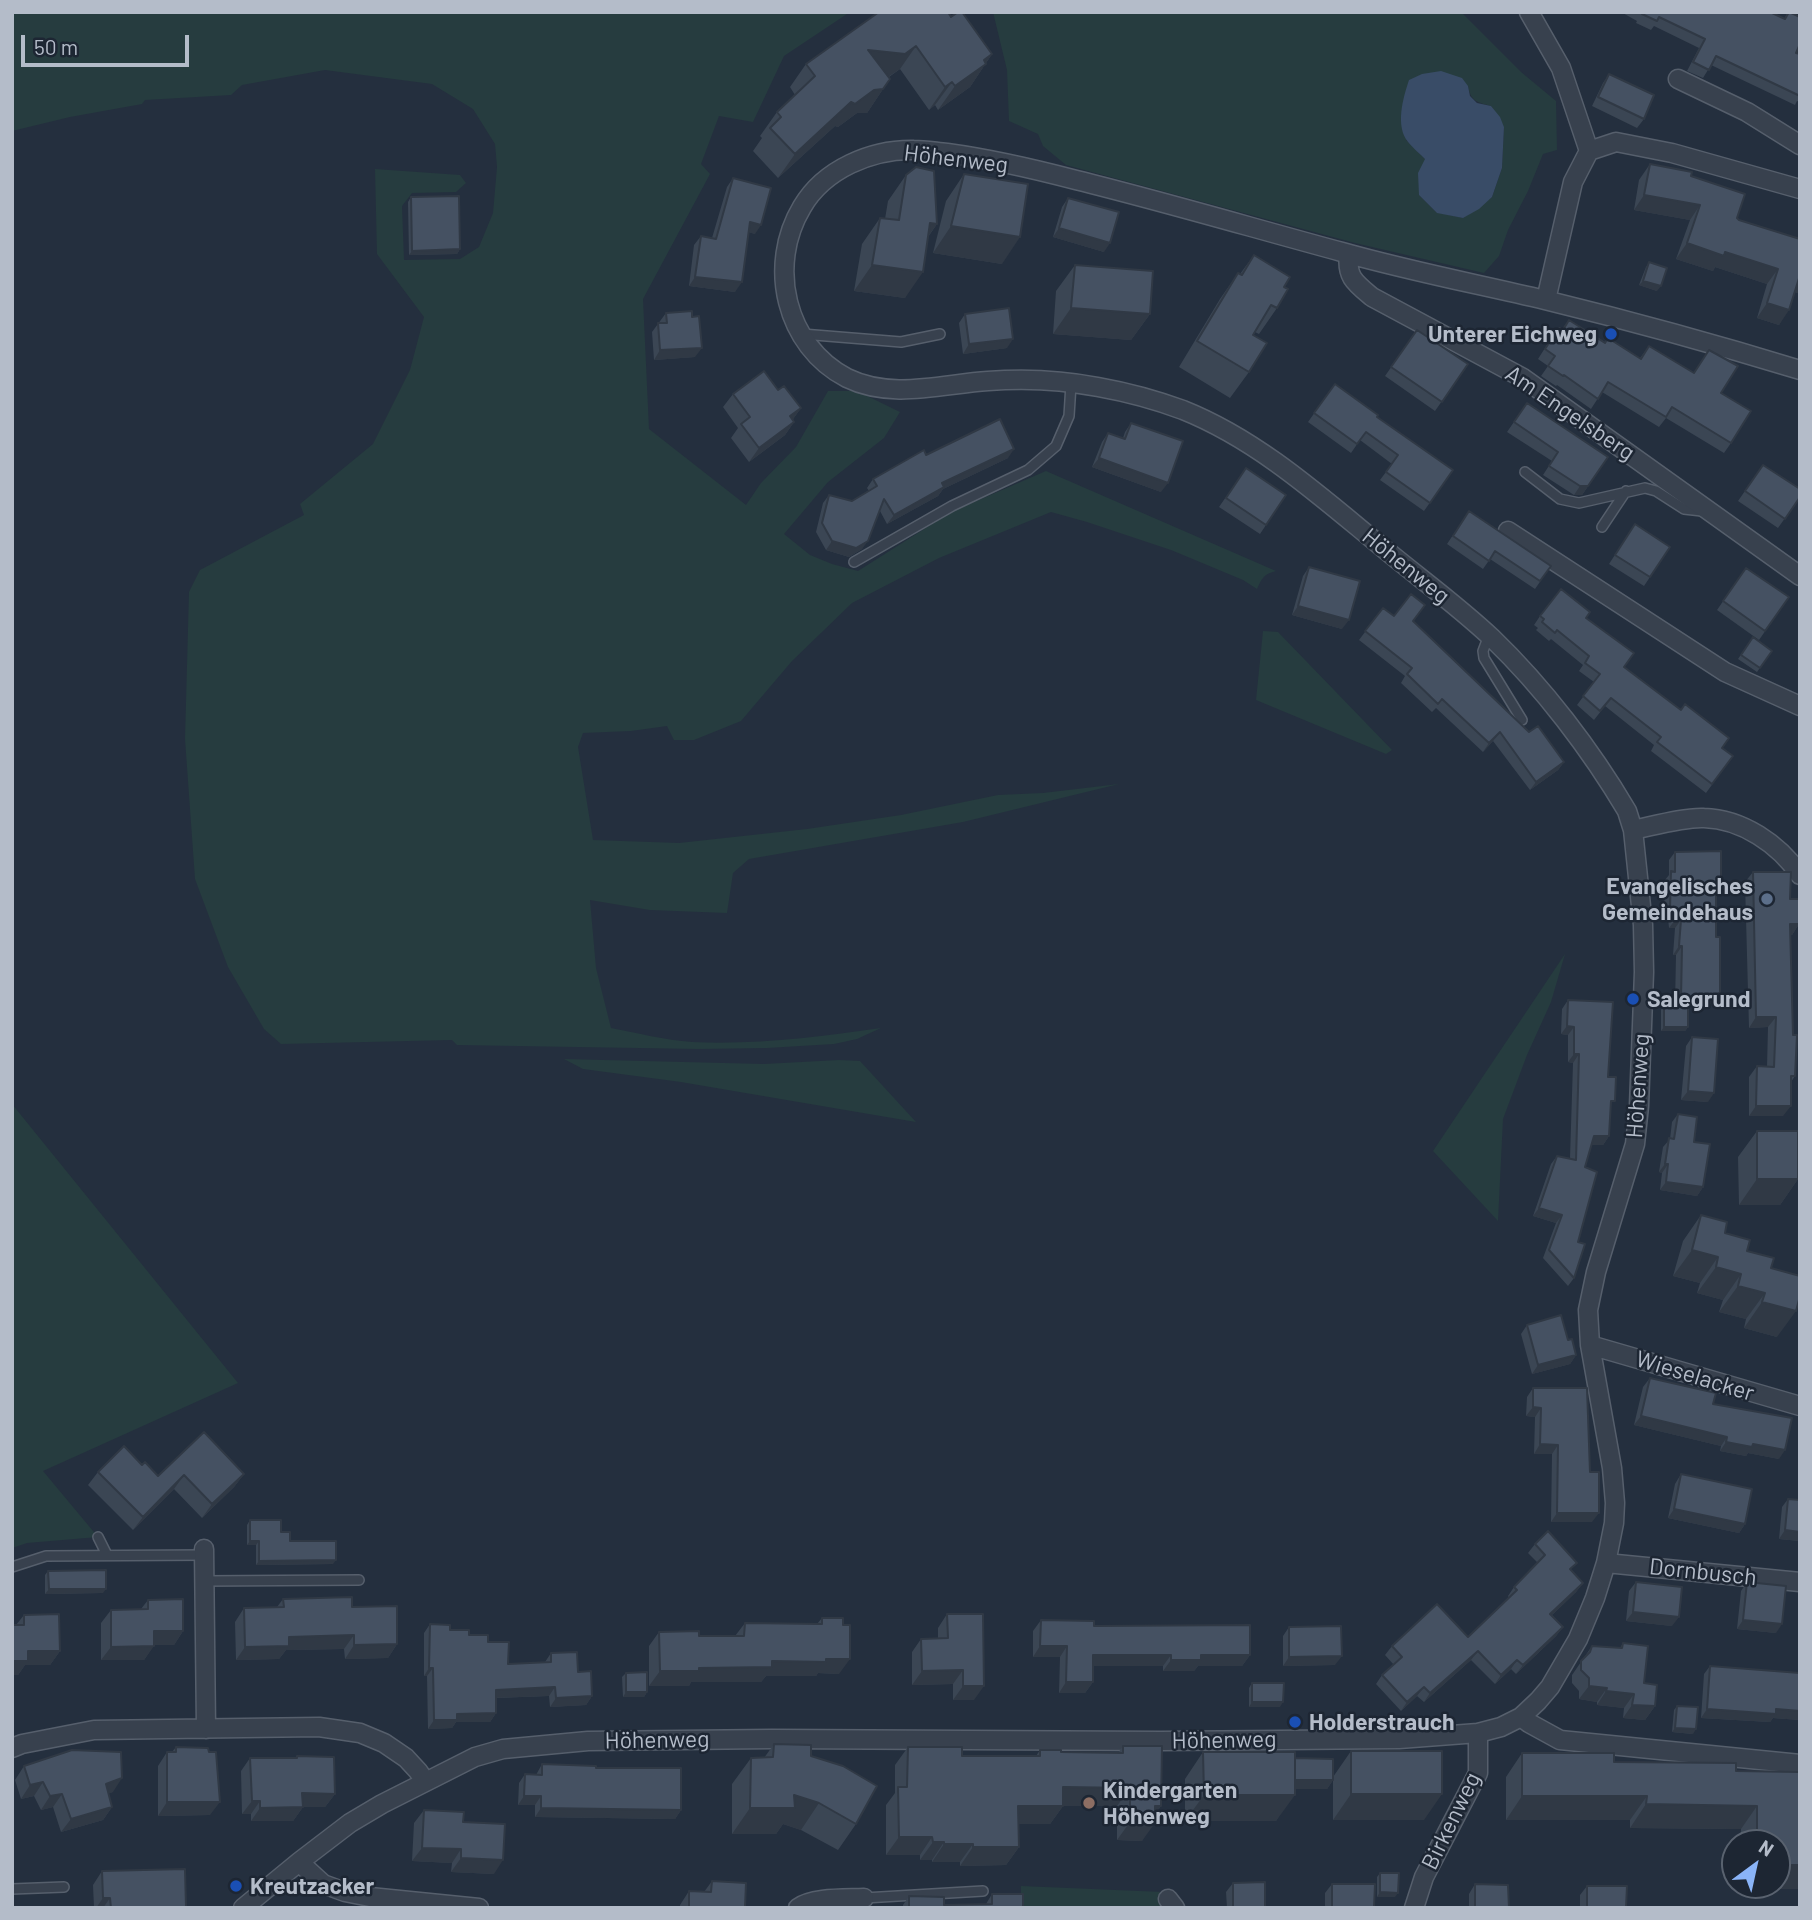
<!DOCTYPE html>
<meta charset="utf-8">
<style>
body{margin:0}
#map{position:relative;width:1812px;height:1920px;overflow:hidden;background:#242f3e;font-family:Barlow,sans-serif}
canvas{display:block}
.frame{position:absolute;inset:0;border:14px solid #b4bcc9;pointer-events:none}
.north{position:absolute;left:1721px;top:1829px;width:70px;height:70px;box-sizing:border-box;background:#1d2633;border:2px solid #59626f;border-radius:50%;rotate:33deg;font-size:19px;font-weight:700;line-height:28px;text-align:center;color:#b4bcc9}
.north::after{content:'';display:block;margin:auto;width:24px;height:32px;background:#8ab4f8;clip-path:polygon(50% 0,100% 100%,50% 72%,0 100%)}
.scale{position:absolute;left:21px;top:35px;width:168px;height:32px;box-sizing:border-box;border:4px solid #b4bcc9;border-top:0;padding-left:9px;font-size:21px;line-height:24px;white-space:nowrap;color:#b4bcc9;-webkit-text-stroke:5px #1d2633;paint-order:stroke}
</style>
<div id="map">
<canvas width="1812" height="1920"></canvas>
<div class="frame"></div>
<div class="north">N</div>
<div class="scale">50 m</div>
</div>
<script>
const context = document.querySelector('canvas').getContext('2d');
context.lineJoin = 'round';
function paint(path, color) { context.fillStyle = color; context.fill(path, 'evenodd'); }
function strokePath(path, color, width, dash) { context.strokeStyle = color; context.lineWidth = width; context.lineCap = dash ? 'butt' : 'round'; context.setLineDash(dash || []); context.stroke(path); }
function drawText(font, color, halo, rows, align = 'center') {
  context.font = font + ' Barlow,sans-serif'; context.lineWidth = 5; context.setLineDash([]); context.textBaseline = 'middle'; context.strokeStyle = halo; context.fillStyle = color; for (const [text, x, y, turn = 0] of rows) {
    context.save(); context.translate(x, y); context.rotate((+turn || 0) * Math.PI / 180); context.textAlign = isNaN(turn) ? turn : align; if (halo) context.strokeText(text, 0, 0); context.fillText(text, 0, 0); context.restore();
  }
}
paint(new Path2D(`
 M 12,12 L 850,12 L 784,56 L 753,122 L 719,116 L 701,164 L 710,174 L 643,299 L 649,429 L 746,505 L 761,483 L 796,447 L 828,391 L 857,391 L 900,412 L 884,438 L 828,482 L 784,534 L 810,555 L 832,564 L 858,571 L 951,512 L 1046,471 L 1276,571 C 1264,574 1262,578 1257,589 L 1243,580 L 1171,550 L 1087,522 L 1051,512 L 939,558 L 852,603 L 792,661 L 741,721 L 694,740 L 674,740 L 667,726 L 631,731 L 583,733 L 578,747 L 593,840 L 679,843 L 807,829 L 901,815 L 998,795 L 1043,793 L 1119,784 L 963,822 L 749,859 L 733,873 L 727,913 L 650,910 L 590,900 L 596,968 L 611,1028 C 637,1033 665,1040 692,1042 C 755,1045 819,1037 881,1028 L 857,1039 L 834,1044 L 767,1048 L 698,1049 L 457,1045 L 452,1040 L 281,1044 L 264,1029 L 228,967 L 195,879 L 185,739 L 189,592 L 200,570 L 304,515 L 300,504 L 373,444 L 410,370 L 424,317 L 377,254 L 375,169 L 460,175 L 466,183 L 456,192 L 412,193 L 402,206 L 404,260 L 460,259 L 479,247 L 493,213 L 497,167 L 495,144 L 473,109 L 432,84 L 325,70 L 242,85 L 231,95 L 145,100 L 142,104 L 70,117 L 12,131 Z
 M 993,12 L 1461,12 L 1521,72 L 1556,101 L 1557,150 L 1543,154 L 1528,191 L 1508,230 L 1499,256 L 1484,273 L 1355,243 L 1066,165 L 1043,146 L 1038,134 L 1009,121 L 1007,70 ZM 1468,86 C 1471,101 1476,102 1491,106 L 1504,127 L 1502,168 L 1492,197 L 1463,218 L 1436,212 L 1419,195 L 1425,159 L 1406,140 Z
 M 1263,631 L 1278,632 L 1392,750 L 1386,754 L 1256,700 Z
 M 1565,954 L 1551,1002 L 1527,1055 L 1503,1119 L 1498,1221 L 1433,1151 Z
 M 564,1059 L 764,1064 L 839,1060 L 860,1061 L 916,1122 L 681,1082 L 583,1069 Z
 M 12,1104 L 238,1383 L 43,1471 L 98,1537 L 27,1543 L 12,1548 Z
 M 1021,1886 L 1163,1892 L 1168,1908 L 1021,1908 Z`), '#263c3f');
paint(new Path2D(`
 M 1441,71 L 1462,78 L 1468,86 L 1470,96 L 1477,103 L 1491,106 L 1500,117 L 1504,127 L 1502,168 L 1492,197 L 1479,209 L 1463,218 L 1437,213 L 1419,195 L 1418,173 L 1425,159 C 1420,154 1413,148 1408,142 C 1395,126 1403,98 1409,80 L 1422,74 Z`), '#394c67');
const lane = new Path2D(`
 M 802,334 L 901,342 L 940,334
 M 1525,472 L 1560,499 L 1579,503 L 1645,488 L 1656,491 L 1684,509 L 1702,511
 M 1602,527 L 1626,491
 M 854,562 L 952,506 L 1028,470 L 1056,446 L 1069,416 L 1071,384
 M 1489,635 L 1483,651 L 1484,658 L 1522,720
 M 98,1537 L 107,1555
 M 12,1567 L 46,1556 L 204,1555
 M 204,1581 L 359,1580
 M 12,1889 L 64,1887
 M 864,1898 L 983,1891`);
const street = new Path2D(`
 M 1529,12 L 1561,68 L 1589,151
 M 1678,79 L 1747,112 L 1800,145
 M 1349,254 C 1346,277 1355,283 1372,297 L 1523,378 L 1800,576
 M 1546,300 L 1573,182 L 1589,151 L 1616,142 L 1672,153 L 1800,189
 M 1508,531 L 1725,672 L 1800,706
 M 1633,830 C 1653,826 1684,817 1704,818 C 1742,819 1779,844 1800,875
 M 1590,1345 L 1800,1406
 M 204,1549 L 206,1729
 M 1606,1563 L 1800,1582
 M 1521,1717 L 1529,1723 L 1560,1740 L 1800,1764
 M 12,1748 L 22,1744 L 94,1730 L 319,1727 L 360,1733 L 384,1743 L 406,1758 L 418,1771 L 425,1781
 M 299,1862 L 323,1884 L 345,1892 L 370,1897 L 479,1908
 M 1168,1899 L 1175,1908
 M 243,1908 L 299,1862 L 350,1823 L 382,1804 L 475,1757 L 503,1749 L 588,1741 L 772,1739 L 1161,1741 L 1399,1739 L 1478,1733 L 1501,1727 L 1521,1717 L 1538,1701 L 1550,1687 L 1578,1639 L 1595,1598 L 1606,1563 L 1614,1523 L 1615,1503 L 1612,1468 L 1590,1345 L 1588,1310 L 1596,1272 L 1635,1144 L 1639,1106 L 1644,972 L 1643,925 L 1633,830 L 1627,811 C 1591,750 1543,687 1492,638 C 1457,605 1418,577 1382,547 C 1320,496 1258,440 1183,410 C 1156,400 1126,392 1098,387 C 1062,380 1025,378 988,381 C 942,384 892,400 847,378 C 785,346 767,265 802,207 C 824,169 872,149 914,150 C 925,150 936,152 947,153 C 991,159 1034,169 1076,180 C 1165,202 1253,228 1342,252 C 1409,271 1477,284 1545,300 C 1631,321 1715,344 1800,370
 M 798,1908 C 813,1897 846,1899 864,1898
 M 1414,1908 L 1424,1877 L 1478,1773 L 1478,1733`);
strokePath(lane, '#565f6c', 12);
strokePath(street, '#565f6c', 21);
strokePath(lane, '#38414e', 9);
strokePath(street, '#38414e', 18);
paint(new Path2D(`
 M 1621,12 L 1770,12 L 1784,19 L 1788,12 L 1796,53 L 1800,54 L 1800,102 L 1797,101 L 1795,105 L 1711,65 L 1703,78 L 1687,71 L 1699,48 L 1654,26 L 1651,30 L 1636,23 L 1637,21 Z
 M 951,17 L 992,54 L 970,87 L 938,110 L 935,105 L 929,110 L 900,69 L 889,77 L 883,89 L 867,113 L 857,113 L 838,127 L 835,126 L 778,178 L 753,151 L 762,138 L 760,136 L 777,112 L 795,95 L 790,87 L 806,64 Z
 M 1609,74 L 1644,119 L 1637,128 L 1592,106 L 1603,83 Z
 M 1650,164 L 1691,176 L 1739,220 L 1800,239 L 1800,294 L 1795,292 L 1779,325 L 1757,318 L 1767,284 L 1715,267 L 1713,271 L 1676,259 L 1690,220 L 1634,210 L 1639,180 Z
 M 964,174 L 1002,264 L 933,253 L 946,201 Z
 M 906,175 L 937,224 L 928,237 L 905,298 L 854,291 L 862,244 L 880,218 L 885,219 L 888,201 Z
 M 733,178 L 755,234 L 749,232 L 735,292 L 689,286 L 694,245 L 701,236 L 712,238 L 727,187 Z
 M 411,197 L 460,249 L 457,254 L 409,255 L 408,202 Z
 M 1068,198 L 1104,252 L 1053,237 L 1062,207 Z
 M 1254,255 L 1284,287 L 1277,308 L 1259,334 L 1255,332 L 1253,335 L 1249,372 L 1230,398 L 1179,367 L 1220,299 L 1238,273 L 1240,274 Z
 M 1649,262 L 1657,291 L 1639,285 L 1646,267 Z
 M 1075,265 L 1150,314 L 1131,340 L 1053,334 L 1056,291 Z
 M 666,313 L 695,357 L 654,360 L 652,332 Z
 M 965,314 L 1007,348 L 963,354 L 959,323 Z
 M 1569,320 L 1605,342 L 1640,358 L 1649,346 L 1694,373 L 1709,350 L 1721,393 L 1731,443 L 1724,453 L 1666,418 L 1659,427 L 1602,392 L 1591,409 L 1557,385 L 1556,386 L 1541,376 L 1548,366 L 1538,359 L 1552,337 L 1562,329 Z
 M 1417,330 L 1468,364 L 1435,411 L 1385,376 Z
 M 1335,384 L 1377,417 L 1453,470 L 1424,511 L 1380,480 L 1392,464 L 1360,440 L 1351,453 L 1308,422 Z
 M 778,390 L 801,408 L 793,419 L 794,422 L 785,435 L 749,462 L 731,438 L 738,428 L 723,407 L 733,394 Z
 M 1527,403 L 1608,457 L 1582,495 L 1574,495 L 1543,475 L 1552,461 L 1507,432 Z
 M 1131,423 L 1161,492 L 1092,467 L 1102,442 L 1108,433 L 1123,438 L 1125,432 Z
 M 926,455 L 1008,458 L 943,489 L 938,496 L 887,524 L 880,511 L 862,549 L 849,557 L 826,550 L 816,532 L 823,503 L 829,495 L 852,501 L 869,491 L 867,488 L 873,479 Z
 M 1763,465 L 1800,497 L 1778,528 L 1738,501 Z
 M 1246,468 L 1286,495 L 1260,534 L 1219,507 Z
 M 1469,511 L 1551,566 L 1535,589 L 1490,559 L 1483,569 L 1447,544 Z
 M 1635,524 L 1670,547 L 1644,586 L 1609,564 Z
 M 1309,567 L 1342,629 L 1292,615 L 1303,576 Z
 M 1746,568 L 1789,597 L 1759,640 L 1717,610 Z
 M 1383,608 L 1394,616 L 1413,622 L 1529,732 L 1564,762 L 1558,770 L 1530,790 L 1493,741 L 1483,752 L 1436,708 L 1432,712 L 1401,683 L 1405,676 L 1359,640 Z
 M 1540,616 L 1586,618 L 1624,667 L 1733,756 L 1706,793 L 1651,751 L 1654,745 L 1605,706 L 1594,720 L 1577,705 L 1594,682 L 1579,671 L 1583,665 L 1551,639 L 1549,641 L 1536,630 L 1538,628 L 1534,625 Z
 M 1753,637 L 1772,651 L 1757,672 L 1738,659 Z
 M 1675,852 L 1721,890 L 1716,897 L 1716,937 L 1720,992 L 1714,1001 L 1705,1008 L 1688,1007 L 1688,1027 L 1685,1031 L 1661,1031 L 1661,1010 L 1664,1005 L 1675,1005 L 1676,955 L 1673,955 L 1675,928 L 1669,928 L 1668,918 L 1664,918 L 1665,880 L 1669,875 L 1669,860 Z
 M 1753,872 L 1790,899 L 1799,924 L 1792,935 L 1790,935 L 1793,1035 L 1795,1076 L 1791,1082 L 1783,1116 L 1749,1116 L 1749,1077 L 1757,1066 L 1767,1067 L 1768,1027 L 1749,1028 L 1745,882 Z
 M 1568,1000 L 1608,1077 L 1611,1107 L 1609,1136 L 1603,1145 L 1591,1145 L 1585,1167 L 1574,1278 L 1568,1286 L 1543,1258 L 1556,1223 L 1533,1216 L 1551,1164 L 1557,1156 L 1570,1158 L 1573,1063 L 1568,1062 L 1568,1035 L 1561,1034 L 1562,1009 Z
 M 1692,1037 L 1708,1102 L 1681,1100 L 1686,1046 Z
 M 1678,1114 L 1694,1142 L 1703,1187 L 1697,1196 L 1660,1190 L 1662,1173 L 1659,1172 L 1663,1147 L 1670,1139 L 1672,1122 Z
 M 1757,1131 L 1798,1179 L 1780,1205 L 1739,1205 L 1738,1157 Z
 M 1701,1215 L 1771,1268 L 1777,1337 L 1744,1328 L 1746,1319 L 1719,1312 L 1723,1300 L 1697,1293 L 1700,1283 L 1673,1276 L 1683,1241 Z
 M 1527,1325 L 1568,1340 L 1576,1355 L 1570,1364 L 1532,1374 L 1521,1334 Z
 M 1650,1378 L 1713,1404 L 1779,1459 L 1748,1453 L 1746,1456 L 1720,1451 L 1721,1446 L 1634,1425 L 1643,1387 Z
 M 1533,1388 L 1590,1472 L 1592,1522 L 1551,1522 L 1552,1454 L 1534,1454 L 1535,1417 L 1526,1416 L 1527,1397 Z
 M 142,1465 L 158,1476 L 244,1474 L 234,1487 L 202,1518 L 174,1489 L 133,1530 L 88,1485 L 98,1472 Z
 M 1681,1474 L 1745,1524 L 1739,1533 L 1668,1518 L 1675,1484 Z
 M 1788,1499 L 1800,1541 L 1779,1539 L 1782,1507 Z
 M 250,1520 L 281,1532 L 290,1541 L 333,1564 L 256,1565 L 256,1545 L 247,1545 L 247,1525 Z
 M 1535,1544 L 1571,1571 L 1583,1583 L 1576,1592 L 1552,1615 L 1563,1627 L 1556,1636 L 1516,1674 L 1511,1669 L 1495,1684 L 1471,1660 L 1424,1702 L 1417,1696 L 1401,1711 L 1376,1684 L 1382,1675 L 1394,1665 L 1385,1655 L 1392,1646 L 1468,1637 L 1509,1598 L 1508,1596 L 1514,1587 L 1538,1563 L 1528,1553 Z
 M 48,1571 L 103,1593 L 45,1594 L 45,1575 Z
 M 1636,1582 L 1672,1626 L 1626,1621 L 1629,1591 Z
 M 1747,1582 L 1776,1633 L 1737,1629 L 1741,1591 Z
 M 283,1599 L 352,1607 L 397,1644 L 388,1658 L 345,1659 L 344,1649 L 286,1650 L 279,1659 L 236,1660 L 235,1622 L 244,1608 L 277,1607 Z
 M 148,1600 L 183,1631 L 174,1645 L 154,1645 L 144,1660 L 101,1660 L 101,1623 L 111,1610 L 141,1609 Z
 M 947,1614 L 974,1700 L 953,1700 L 953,1684 L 912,1685 L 912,1652 L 921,1639 L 938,1639 L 938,1628 Z
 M 24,1615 L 60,1651 L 50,1665 L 25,1665 L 18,1675 L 12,1675 L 12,1625 L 16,1625 Z
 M 822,1618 L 839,1674 L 818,1673 L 816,1676 L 766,1676 L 761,1682 L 691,1682 L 689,1686 L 649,1686 L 649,1646 L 659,1632 L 699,1636 L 735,1636 L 745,1623 L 817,1624 Z
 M 1041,1620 L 1094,1626 L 1250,1655 L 1242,1666 L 1198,1666 L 1194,1671 L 1163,1671 L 1163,1666 L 1093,1666 L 1093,1682 L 1085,1693 L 1059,1693 L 1060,1657 L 1033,1657 L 1033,1631 Z
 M 430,1624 L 469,1635 L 488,1642 L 508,1664 L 545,1662 L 551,1653 L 578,1672 L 592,1696 L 586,1705 L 550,1707 L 549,1696 L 496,1698 L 496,1713 L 490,1722 L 456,1722 L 452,1728 L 428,1729 L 427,1676 L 424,1676 L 424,1633 Z
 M 1289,1627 L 1335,1665 L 1283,1666 L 1283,1636 Z
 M 1623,1643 L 1644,1683 L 1655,1706 L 1645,1720 L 1623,1718 L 1624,1708 L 1597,1705 L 1597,1702 L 1579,1699 L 1579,1691 L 1572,1683 L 1572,1675 L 1592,1646 L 1620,1648 Z
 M 1710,1666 L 1800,1673 L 1800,1720 L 1773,1718 L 1770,1722 L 1701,1718 L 1704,1674 Z
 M 626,1673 L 647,1692 L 644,1697 L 623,1697 L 622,1677 Z
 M 1252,1683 L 1280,1707 L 1249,1707 L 1249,1688 Z
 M 1677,1706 L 1693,1734 L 1672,1732 L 1674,1710 Z
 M 774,1744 L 811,1756 L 856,1824 L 838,1850 L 801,1830 L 783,1824 L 776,1834 L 732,1834 L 732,1784 L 751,1758 L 764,1758 Z
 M 1123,1746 L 1161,1806 L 1155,1814 L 1142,1841 L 1117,1840 L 1117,1806 L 1063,1806 L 1050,1824 L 1018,1824 L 1019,1847 L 1006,1865 L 960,1866 L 960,1862 L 932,1862 L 932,1860 L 920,1860 L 920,1855 L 886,1855 L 886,1805 L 895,1793 L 895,1765 L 908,1747 L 962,1756 L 1036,1756 L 1040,1750 L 1061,1752 L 1118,1753 Z
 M 176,1747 L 210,1815 L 158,1816 L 158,1766 L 167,1752 L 172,1752 Z
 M 1351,1751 L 1424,1820 L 1333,1820 L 1333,1780 L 1327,1789 L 1295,1789 L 1276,1821 L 1185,1821 L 1185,1779 L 1203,1752 L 1295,1758 L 1333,1777 Z
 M 1522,1753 L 1614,1762 L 1736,1771 L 1800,1772 L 1800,1889 L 1741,1889 L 1741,1885 L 1777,1885 L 1777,1843 L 1741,1843 L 1741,1829 L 1630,1828 L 1630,1820 L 1506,1820 L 1506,1777 Z
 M 297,1756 L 335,1794 L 325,1807 L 303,1807 L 293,1821 L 251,1821 L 251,1814 L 242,1814 L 241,1771 L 250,1758 L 296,1758 Z
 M 542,1764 L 596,1768 L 681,1810 L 675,1819 L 535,1817 L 535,1805 L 518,1805 L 519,1783 L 525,1774 L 536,1775 Z
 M 24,1766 L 113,1792 L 108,1793 L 112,1807 L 103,1820 L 61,1832 L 53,1807 L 41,1810 L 34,1796 L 21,1799 L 15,1780 Z
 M 424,1810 L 463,1822 L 494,1874 L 451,1872 L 452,1863 L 412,1861 L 414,1823 Z
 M 102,1871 L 186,1908 L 94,1908 L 93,1885 Z
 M 1380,1873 L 1395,1897 L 1377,1897 L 1377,1877 Z
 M 712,1881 L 745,1908 L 680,1908 L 680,1905 L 689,1891 L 704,1892 Z
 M 1233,1883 L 1265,1907 L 1275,1908 L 1227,1908 L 1226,1892 Z
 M 1332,1884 L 1374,1908 L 1325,1908 L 1325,1893 Z
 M 1475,1884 L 1509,1908 L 1469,1908 L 1469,1894 Z
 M 1587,1886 L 1626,1908 L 1580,1908 L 1580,1895 Z
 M 992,1894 L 1023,1908 L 903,1908 L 903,1905 L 909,1896 L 944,1905 L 986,1904 Z`), '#3b4654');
paint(new Path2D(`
 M 916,46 L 900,69 L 888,77 L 868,50 Z
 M 992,54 L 970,87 L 938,110 L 955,86 Z
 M 952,82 L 935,105 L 929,110 L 945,87 Z
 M 883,89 L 867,113 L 857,113 L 838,127 L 835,126 L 778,178 L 795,154 L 851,102 L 874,90 Z
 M 1644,195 L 1700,205 L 1690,220 L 1634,210 Z
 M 750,222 L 761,225 L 755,234 L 744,231 Z
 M 930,223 L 937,224 L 918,250 Z
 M 951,226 L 1020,237 L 1002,264 L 933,253 Z
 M 1059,228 L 1110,243 L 1104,252 L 1053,237 Z
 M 1687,243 L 1725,252 L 1778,269 L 1767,284 L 1715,267 L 1713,271 L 1676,259 Z
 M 460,249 L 457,254 L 409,255 L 412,251 Z
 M 872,265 L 923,272 L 905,298 L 854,291 Z
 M 1800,275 L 1800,294 L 1789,290 Z
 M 695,277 L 742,282 L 735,292 L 689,286 Z
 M 1643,281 L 1661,286 L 1657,291 L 1639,285 Z
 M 1767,303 L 1789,310 L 1779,325 L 1757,318 Z
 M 1071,308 L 1150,314 L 1131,340 L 1053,334 Z
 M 1013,339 L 1007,348 L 963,354 L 969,344 Z
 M 702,348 L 695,357 L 654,360 L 660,350 Z
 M 801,408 L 791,422 L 790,416 Z
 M 794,422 L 785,435 L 749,462 L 759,448 Z
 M 1014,449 L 1008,458 L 943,489 L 938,496 L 887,524 L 894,515 L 942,483 Z
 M 1099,458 L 1168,483 L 1161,492 L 1092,467 Z
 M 1580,486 L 1588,486 L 1582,495 L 1574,495 Z
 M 832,541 L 868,541 L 862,549 L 849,557 L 826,550 Z
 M 1298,606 L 1349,620 L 1342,629 L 1292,615 Z
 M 1500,732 L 1493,741 L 1483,752 L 1489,743 Z
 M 1564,762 L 1558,770 L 1530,790 L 1536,782 Z
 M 1670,909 L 1674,909 L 1668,918 L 1664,918 Z
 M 1675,920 L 1681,920 L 1675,928 L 1669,928 Z
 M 1790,924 L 1799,924 L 1792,935 L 1782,935 Z
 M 1679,946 L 1682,946 L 1676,955 L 1673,955 Z
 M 1720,992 L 1714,1001 L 1705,1008 L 1675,1007 L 1681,999 Z
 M 1756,1017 L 1776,1017 L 1768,1027 L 1749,1028 Z
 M 1567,1026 L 1574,1027 L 1568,1035 L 1561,1034 Z
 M 1664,1027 L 1688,1027 L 1685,1031 L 1661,1031 Z
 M 1574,1054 L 1579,1054 L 1573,1063 L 1568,1062 Z
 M 1688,1091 L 1714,1093 L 1708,1102 L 1681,1100 Z
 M 1756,1106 L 1791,1106 L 1783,1116 L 1749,1116 Z
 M 1594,1136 L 1609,1136 L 1603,1145 L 1588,1145 Z
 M 1665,1164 L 1668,1164 L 1662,1173 L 1659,1172 Z
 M 1757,1179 L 1798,1179 L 1780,1205 L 1739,1205 Z
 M 1666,1182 L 1703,1187 L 1697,1196 L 1660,1190 Z
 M 1539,1208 L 1562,1215 L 1556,1223 L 1533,1216 Z
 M 1692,1250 L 1718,1257 L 1700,1283 L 1673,1276 Z
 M 1716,1267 L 1741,1274 L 1723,1300 L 1697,1293 Z
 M 1738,1286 L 1765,1293 L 1746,1319 L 1719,1312 Z
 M 1762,1302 L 1796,1311 L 1777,1337 L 1744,1328 Z
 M 1576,1355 L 1570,1364 L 1532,1374 L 1538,1365 Z
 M 1533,1407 L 1541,1408 L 1535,1417 L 1526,1416 Z
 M 1641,1416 L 1727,1437 L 1721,1446 L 1634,1425 Z
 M 1726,1442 L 1753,1444 L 1785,1450 L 1779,1459 L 1748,1453 L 1746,1456 L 1720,1451 Z
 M 1540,1444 L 1558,1445 L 1552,1454 L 1534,1454 Z
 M 244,1474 L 234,1487 L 202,1518 L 212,1504 Z
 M 184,1475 L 174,1489 L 133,1530 L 143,1517 Z
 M 1674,1509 L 1745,1524 L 1739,1533 L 1668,1518 Z
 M 1557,1513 L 1599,1513 L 1592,1522 L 1551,1522 Z
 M 1785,1530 L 1800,1532 L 1800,1541 L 1779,1539 Z
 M 250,1541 L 259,1541 L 256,1545 L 247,1545 Z
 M 336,1560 L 333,1564 L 256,1565 L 259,1561 Z
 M 1583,1583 L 1576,1592 L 1544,1623 L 1550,1614 Z
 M 49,1589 L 106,1589 L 103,1593 L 45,1594 Z
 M 1633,1612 L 1679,1617 L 1672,1626 L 1626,1621 Z
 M 1743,1620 L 1782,1624 L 1776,1633 L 1737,1629 Z
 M 1563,1627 L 1556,1636 L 1516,1674 L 1523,1665 Z
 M 154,1631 L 183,1631 L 174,1645 L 144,1645 Z
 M 354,1635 L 344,1649 L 286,1650 L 279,1659 L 236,1660 L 245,1647 L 289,1637 Z
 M 397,1644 L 388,1658 L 345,1659 L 354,1645 Z
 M 154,1646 L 144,1660 L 101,1660 L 111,1647 Z
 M 1040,1646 L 1067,1646 L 1060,1657 L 1033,1657 Z
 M 28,1651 L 60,1651 L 50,1665 L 25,1665 L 18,1675 L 12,1675 L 12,1661 Z
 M 1478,1651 L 1471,1660 L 1424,1702 L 1430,1693 Z
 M 1093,1655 L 1171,1655 L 1163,1666 L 1086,1666 Z
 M 1201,1655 L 1250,1655 L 1242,1666 L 1198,1666 L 1194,1671 L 1163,1671 L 1171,1660 Z
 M 1342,1656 L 1335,1665 L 1283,1666 L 1289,1657 Z
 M 826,1659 L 850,1659 L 839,1674 L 818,1673 L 816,1676 L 766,1676 L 761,1682 L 691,1682 L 689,1686 L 649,1686 L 660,1671 L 772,1661 Z
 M 1517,1660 L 1511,1669 L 1495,1684 L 1501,1675 Z
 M 429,1668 L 433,1668 L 427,1676 L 424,1676 Z
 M 963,1670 L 953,1684 L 912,1685 L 922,1671 Z
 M 1066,1682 L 1093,1682 L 1085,1693 L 1059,1693 Z
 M 963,1686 L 984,1686 L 974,1700 L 953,1700 Z
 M 1589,1686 L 1607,1688 L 1597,1702 L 1579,1699 Z
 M 555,1687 L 549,1696 L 490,1698 L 496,1690 Z
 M 1424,1687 L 1417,1696 L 1401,1711 L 1407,1702 Z
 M 1606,1691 L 1634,1694 L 1624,1708 L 1597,1705 Z
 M 626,1692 L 647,1692 L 644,1697 L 623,1697 Z
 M 592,1696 L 586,1705 L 550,1707 L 556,1698 Z
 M 1252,1702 L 1283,1702 L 1280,1707 L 1249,1707 Z
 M 1632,1705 L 1655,1706 L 1645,1720 L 1623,1718 Z
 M 1707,1709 L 1776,1709 L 1800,1711 L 1800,1720 L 1773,1718 L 1770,1722 L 1701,1718 Z
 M 496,1713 L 490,1722 L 456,1722 L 452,1728 L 428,1729 L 434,1720 L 457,1714 Z
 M 1675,1728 L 1696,1729 L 1693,1734 L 1672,1732 Z
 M 122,1778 L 113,1792 L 97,1798 L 106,1784 Z
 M 1291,1780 L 1333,1780 L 1327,1789 L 1285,1789 Z
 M 43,1782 L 34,1796 L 21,1799 L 30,1785 Z
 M 1063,1787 L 1130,1788 L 1117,1806 L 1050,1806 Z
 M 302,1793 L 335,1794 L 325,1807 L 293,1807 Z
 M 62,1794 L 53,1807 L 41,1810 L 50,1796 Z
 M 1351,1794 L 1442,1794 L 1424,1820 L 1333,1820 Z
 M 794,1795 L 819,1803 L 801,1830 L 783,1824 L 776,1834 L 732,1834 L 750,1808 Z
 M 1204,1795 L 1295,1795 L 1276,1821 L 1185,1821 Z
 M 524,1796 L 541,1796 L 535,1805 L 518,1805 Z
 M 1522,1796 L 1647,1796 L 1630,1820 L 1506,1820 Z
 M 252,1801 L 260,1801 L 251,1814 L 242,1814 Z
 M 167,1802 L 220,1802 L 210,1815 L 158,1816 Z
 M 1646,1804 L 1757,1806 L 1741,1829 L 1630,1828 Z
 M 1018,1806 L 1063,1806 L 1050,1824 L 1006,1824 Z
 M 1155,1806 L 1161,1806 L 1149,1822 L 1155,1823 L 1142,1841 L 1117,1840 L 1130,1822 Z
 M 112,1807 L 103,1820 L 61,1832 L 71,1819 Z
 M 303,1807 L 293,1821 L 251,1821 L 260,1808 Z
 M 541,1808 L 681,1810 L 675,1819 L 535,1817 Z
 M 899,1837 L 932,1837 L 920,1855 L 886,1855 Z
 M 933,1842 L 944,1842 L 932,1860 L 920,1860 Z
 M 944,1844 L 973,1844 L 960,1862 L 932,1862 Z
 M 973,1847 L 1019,1847 L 1006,1865 L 960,1866 Z
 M 422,1848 L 461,1849 L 452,1863 L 412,1861 Z
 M 461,1858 L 503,1860 L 494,1874 L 451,1872 Z
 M 1777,1865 L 1800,1865 L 1800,1889 L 1741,1889 L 1744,1885 L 1777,1885 Z
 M 1380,1892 L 1398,1893 L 1395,1897 L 1377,1897 Z
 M 103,1898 L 110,1898 L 103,1908 L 96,1908 Z`), '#303945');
const building = new Path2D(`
 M 879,12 L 948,12 L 951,17 L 958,12 L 962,12 L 992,54 L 984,60 L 986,64 L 955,86 L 952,82 L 945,87 L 916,46 L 905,54 L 868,50 L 890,79 L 883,89 L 874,90 L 855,104 L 851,102 L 795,154 L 770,128 L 781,117 L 777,112 L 815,76 L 806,64 Z
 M 1643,12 L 1770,12 L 1785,19 L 1789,12 L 1800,17 L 1800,44 L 1796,53 L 1800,54 L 1800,96 L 1716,56 L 1709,70 L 1693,62 L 1705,39 L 1659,17 L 1657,21 L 1642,14 Z
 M 1609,74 L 1654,95 L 1644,119 L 1598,97 Z
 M 1650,164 L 1692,172 L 1691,176 L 1745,194 L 1737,218 L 1739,220 L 1800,239 L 1800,275 L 1789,310 L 1767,303 L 1778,269 L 1725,252 L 1724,256 L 1687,243 L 1700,205 L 1644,195 Z
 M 916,167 L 934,171 L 937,224 L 930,223 L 923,272 L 872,265 L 880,218 L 899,220 L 906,175 Z
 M 964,174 L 1028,184 L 1020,237 L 951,226 Z
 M 733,178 L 771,188 L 761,225 L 750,222 L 742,282 L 695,277 L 701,236 L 716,239 Z
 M 459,196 L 460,249 L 412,251 L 411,197 Z
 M 1068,198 L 1119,212 L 1110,243 L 1059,228 Z
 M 1254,255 L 1290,277 L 1284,287 L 1288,289 L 1277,308 L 1271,305 L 1253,335 L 1267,343 L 1249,372 L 1197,341 L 1238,273 L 1242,275 Z
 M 1649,262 L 1667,268 L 1661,286 L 1643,281 Z
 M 1075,265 L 1153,271 L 1150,314 L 1071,308 Z
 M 1009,308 L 1013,339 L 969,344 L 965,314 Z
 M 692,311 L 692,317 L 699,316 L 702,348 L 660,350 L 658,323 L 667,323 L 666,313 Z
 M 1569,320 L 1605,343 L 1608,338 L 1641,359 L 1649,346 L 1694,373 L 1709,350 L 1738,366 L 1721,393 L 1751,411 L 1731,443 L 1672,407 L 1666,417 L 1608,382 L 1598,399 L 1564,375 L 1563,376 L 1548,366 L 1555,356 L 1545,349 L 1559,328 L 1563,330 Z
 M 1417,330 L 1468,364 L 1442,402 L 1391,367 Z
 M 764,371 L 778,390 L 784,386 L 801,408 L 790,416 L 794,422 L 759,448 L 741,424 L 750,417 L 733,394 Z
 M 1335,384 L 1378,415 L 1377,417 L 1453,470 L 1430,503 L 1386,472 L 1398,455 L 1366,432 L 1357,444 L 1314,413 Z
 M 1527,403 L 1608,457 L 1588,486 L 1580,486 L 1549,466 L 1558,452 L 1514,422 Z
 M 1000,419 L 1014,449 L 942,483 L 944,487 L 894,515 L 884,499 L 868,541 L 856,548 L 832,541 L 822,523 L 829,495 L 852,501 L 877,486 L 873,479 L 924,450 L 926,455 Z
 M 1131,423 L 1183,441 L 1168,483 L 1099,458 L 1108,433 L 1125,439 Z
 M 1763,465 L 1800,489 L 1800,497 L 1785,519 L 1745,491 Z
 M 1246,468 L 1286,495 L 1266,525 L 1226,498 Z
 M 1469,511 L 1551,566 L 1540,581 L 1495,551 L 1489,561 L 1453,536 Z
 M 1635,524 L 1670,547 L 1650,577 L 1615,555 Z
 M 1309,567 L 1360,581 L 1349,620 L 1298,606 Z
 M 1746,568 L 1789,597 L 1765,631 L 1723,601 Z
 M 1561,589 L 1590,612 L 1586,618 L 1634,653 L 1624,667 L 1681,710 L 1685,704 L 1729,738 L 1722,748 L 1733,756 L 1712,784 L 1657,742 L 1661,737 L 1611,698 L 1600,711 L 1583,696 L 1600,674 L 1585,663 L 1589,656 L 1557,630 L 1555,633 L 1542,622 L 1544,619 L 1540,616 Z
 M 1411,594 L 1425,605 L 1413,621 L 1529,732 L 1538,726 L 1564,762 L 1536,782 L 1500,732 L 1489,743 L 1442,699 L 1438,704 L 1407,674 L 1412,668 L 1365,631 L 1383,608 L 1394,616 Z
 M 1753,637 L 1772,651 L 1760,668 L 1741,655 Z
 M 1721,851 L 1721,890 L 1716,890 L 1716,937 L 1720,937 L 1720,992 L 1711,999 L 1681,999 L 1682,946 L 1679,946 L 1681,920 L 1675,920 L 1674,909 L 1670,909 L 1671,871 L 1675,872 L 1675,852 Z
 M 1753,872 L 1791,872 L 1790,899 L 1799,899 L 1799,924 L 1790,924 L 1793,1035 L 1797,1035 L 1795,1076 L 1791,1076 L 1791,1106 L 1756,1106 L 1757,1066 L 1774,1067 L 1776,1017 L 1756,1017 Z
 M 1568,1000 L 1613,1002 L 1608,1077 L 1616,1077 L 1615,1101 L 1611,1101 L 1609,1136 L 1594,1136 L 1585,1167 L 1597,1172 L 1578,1242 L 1585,1244 L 1574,1278 L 1549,1250 L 1562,1215 L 1539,1208 L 1557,1156 L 1576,1160 L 1579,1054 L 1574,1054 L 1574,1027 L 1567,1026 Z
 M 1664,1005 L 1688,1005 L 1688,1027 L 1664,1027 Z
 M 1692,1037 L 1718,1039 L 1714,1093 L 1688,1091 Z
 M 1678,1114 L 1697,1117 L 1694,1142 L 1710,1144 L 1703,1187 L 1666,1182 L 1668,1164 L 1665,1164 L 1669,1138 L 1674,1139 Z
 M 1757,1131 L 1798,1131 L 1798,1179 L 1757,1179 Z
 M 1701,1215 L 1727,1222 L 1725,1233 L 1750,1240 L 1747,1251 L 1774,1258 L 1771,1268 L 1800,1276 L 1800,1296 L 1796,1311 L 1762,1302 L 1765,1293 L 1738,1286 L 1741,1274 L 1716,1267 L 1718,1257 L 1692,1250 Z
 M 1561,1315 L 1568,1340 L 1572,1339 L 1576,1355 L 1538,1365 L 1527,1325 Z
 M 1650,1378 L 1716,1393 L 1713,1404 L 1792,1418 L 1785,1450 L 1753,1444 L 1752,1447 L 1726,1442 L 1727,1437 L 1641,1416 Z
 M 1533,1388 L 1587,1388 L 1590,1472 L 1599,1472 L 1599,1513 L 1557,1513 L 1558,1445 L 1540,1444 L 1541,1408 L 1533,1407 Z
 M 204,1432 L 244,1474 L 212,1504 L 184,1475 L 143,1517 L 98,1472 L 124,1446 L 142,1465 L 145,1462 L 158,1476 Z
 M 1681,1474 L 1752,1489 L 1745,1524 L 1674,1509 Z
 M 1788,1499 L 1800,1500 L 1800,1532 L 1785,1530 Z
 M 250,1520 L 281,1520 L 281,1532 L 290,1532 L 290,1541 L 336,1541 L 336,1560 L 259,1561 L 259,1541 L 250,1541 Z
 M 1548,1531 L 1577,1563 L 1570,1569 L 1583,1583 L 1550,1614 L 1563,1627 L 1523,1665 L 1517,1660 L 1501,1675 L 1478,1651 L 1430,1693 L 1424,1687 L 1407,1702 L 1382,1675 L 1402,1657 L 1392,1646 L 1437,1604 L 1468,1637 L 1517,1590 L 1514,1587 L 1545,1555 L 1535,1544 Z
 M 106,1570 L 106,1589 L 49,1589 L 48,1571 Z
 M 1636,1582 L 1682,1587 L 1679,1617 L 1633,1612 Z
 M 1747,1582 L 1786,1586 L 1782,1624 L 1743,1620 Z
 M 352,1597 L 352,1607 L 397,1606 L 397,1644 L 354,1645 L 354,1635 L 289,1637 L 289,1646 L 245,1647 L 244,1608 L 284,1607 L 283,1599 Z
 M 183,1599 L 183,1631 L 154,1631 L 154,1646 L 111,1647 L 111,1610 L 148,1609 L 148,1600 Z
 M 59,1614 L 60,1651 L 28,1651 L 28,1661 L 12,1661 L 12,1625 L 24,1625 L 24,1615 Z
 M 947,1614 L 983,1614 L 984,1686 L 963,1686 L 963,1670 L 922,1671 L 921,1639 L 948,1638 Z
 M 822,1618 L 843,1618 L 843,1625 L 850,1625 L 850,1659 L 826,1659 L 826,1662 L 772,1661 L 772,1667 L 699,1668 L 699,1671 L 660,1671 L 659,1632 L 699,1631 L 699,1636 L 744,1636 L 745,1623 L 822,1624 Z
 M 1041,1620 L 1094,1621 L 1094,1626 L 1250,1625 L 1250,1655 L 1201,1655 L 1201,1660 L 1171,1660 L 1171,1655 L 1093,1655 L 1093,1682 L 1066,1682 L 1067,1646 L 1040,1646 Z
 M 430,1624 L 450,1625 L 450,1630 L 469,1630 L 469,1635 L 488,1635 L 488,1642 L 509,1642 L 508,1664 L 551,1662 L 551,1653 L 577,1652 L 578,1672 L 591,1671 L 592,1696 L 556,1698 L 555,1687 L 496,1690 L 496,1713 L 457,1714 L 457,1720 L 434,1720 L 433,1668 L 429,1668 Z
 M 1341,1626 L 1342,1656 L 1289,1657 L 1289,1627 Z
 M 1623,1643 L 1648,1646 L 1644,1683 L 1657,1685 L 1655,1706 L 1632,1705 L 1634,1694 L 1606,1691 L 1607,1688 L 1589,1686 L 1589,1678 L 1581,1670 L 1581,1661 L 1590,1652 L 1592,1646 L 1622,1648 Z
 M 1710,1666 L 1800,1673 L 1800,1711 L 1776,1709 L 1776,1714 L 1707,1709 Z
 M 647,1672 L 647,1692 L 626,1692 L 626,1673 Z
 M 1252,1683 L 1284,1683 L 1283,1702 L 1252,1702 Z
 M 1677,1706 L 1698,1707 L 1696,1729 L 1675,1728 Z
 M 774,1744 L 811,1745 L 811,1756 L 843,1766 L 877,1786 L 856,1824 L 819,1803 L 794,1795 L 795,1808 L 750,1808 L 751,1758 L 773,1757 Z
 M 1123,1746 L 1162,1746 L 1161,1806 L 1155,1806 L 1155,1823 L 1130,1822 L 1130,1788 L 1063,1787 L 1063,1806 L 1018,1806 L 1019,1847 L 973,1847 L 973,1844 L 944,1844 L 944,1842 L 933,1842 L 932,1837 L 899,1837 L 898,1787 L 907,1787 L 908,1747 L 962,1747 L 962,1756 L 1040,1756 L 1040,1750 L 1061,1750 L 1061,1752 L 1123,1753 Z
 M 176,1747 L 208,1748 L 209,1752 L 216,1752 L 220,1802 L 167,1802 L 167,1752 L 176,1752 Z
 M 72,1750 L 121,1752 L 122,1778 L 106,1784 L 112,1807 L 71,1819 L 62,1794 L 50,1796 L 43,1782 L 30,1785 L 24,1766 Z
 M 1351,1751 L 1442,1751 L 1442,1794 L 1351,1794 Z
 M 1203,1752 L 1295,1752 L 1295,1795 L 1204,1795 Z
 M 1522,1753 L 1614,1753 L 1614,1762 L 1736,1763 L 1736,1771 L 1800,1772 L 1800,1865 L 1777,1865 L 1777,1843 L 1757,1843 L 1757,1806 L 1646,1804 L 1647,1796 L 1522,1796 Z
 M 297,1756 L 334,1757 L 335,1794 L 302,1793 L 303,1807 L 260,1808 L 260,1801 L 252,1801 L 250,1758 L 297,1758 Z
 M 1295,1758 L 1333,1759 L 1333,1780 L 1295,1780 Z
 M 542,1764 L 596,1766 L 596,1768 L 681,1768 L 681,1810 L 541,1808 L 541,1796 L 524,1796 L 525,1774 L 542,1775 Z
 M 424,1810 L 464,1812 L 463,1822 L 505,1824 L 503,1860 L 461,1858 L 461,1849 L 422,1848 Z
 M 185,1869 L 186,1907 L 111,1908 L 110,1898 L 103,1898 L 102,1871 Z
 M 1380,1873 L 1399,1873 L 1398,1893 L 1380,1892 Z
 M 712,1881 L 746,1883 L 745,1908 L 689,1908 L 689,1891 L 711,1892 Z
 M 1265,1882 L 1265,1907 L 1275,1907 L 1275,1908 L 1233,1907 L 1233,1883 Z
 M 1332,1884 L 1375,1884 L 1374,1908 L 1332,1908 Z
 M 1475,1884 L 1508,1885 L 1509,1908 L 1475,1908 Z
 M 1587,1886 L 1627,1886 L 1626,1908 L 1587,1908 Z
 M 992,1894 L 1023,1894 L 1023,1908 L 909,1908 L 909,1896 L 944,1897 L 944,1905 L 992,1904 Z`);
paint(building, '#455162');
strokePath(building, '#303945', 2);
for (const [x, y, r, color] of [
 [1611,334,7,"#1a4fb4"],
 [1767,899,7,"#5c6f8a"],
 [1633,999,7,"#1a4fb4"],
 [1295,1722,7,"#1a4fb4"],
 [1089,1803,7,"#8d6e63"],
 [236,1886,7,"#1a4fb4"]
]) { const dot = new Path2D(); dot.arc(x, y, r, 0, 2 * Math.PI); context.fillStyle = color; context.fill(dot); strokePath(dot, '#1d2633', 2.5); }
drawText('23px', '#b4bcc9', '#1d2633', [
 ["Höhenweg",956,159,7],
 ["Am Engelsberg",1570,413,34],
 ["Höhenweg",1406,566,39],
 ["Höhenweg",1638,1086,-86],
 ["Wieselacker",1695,1376,17],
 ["Dornbusch",1703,1572,6],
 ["Höhenweg",657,1740,-1],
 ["Höhenweg",1224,1740,-1],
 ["Birkenweg",1451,1821,-64]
]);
drawText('bold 23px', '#b4bcc9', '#1d2633', [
 ["Unterer Eichweg",1597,334,"right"],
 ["Evangelisches",1753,886,"right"],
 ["Gemeindehaus",1753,912,"right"],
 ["Salegrund",1647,999],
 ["Holderstrauch",1309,1722],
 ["Kindergarten",1103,1790],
 ["Höhenweg",1103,1816],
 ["Kreutzacker",250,1886]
], 'left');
</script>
